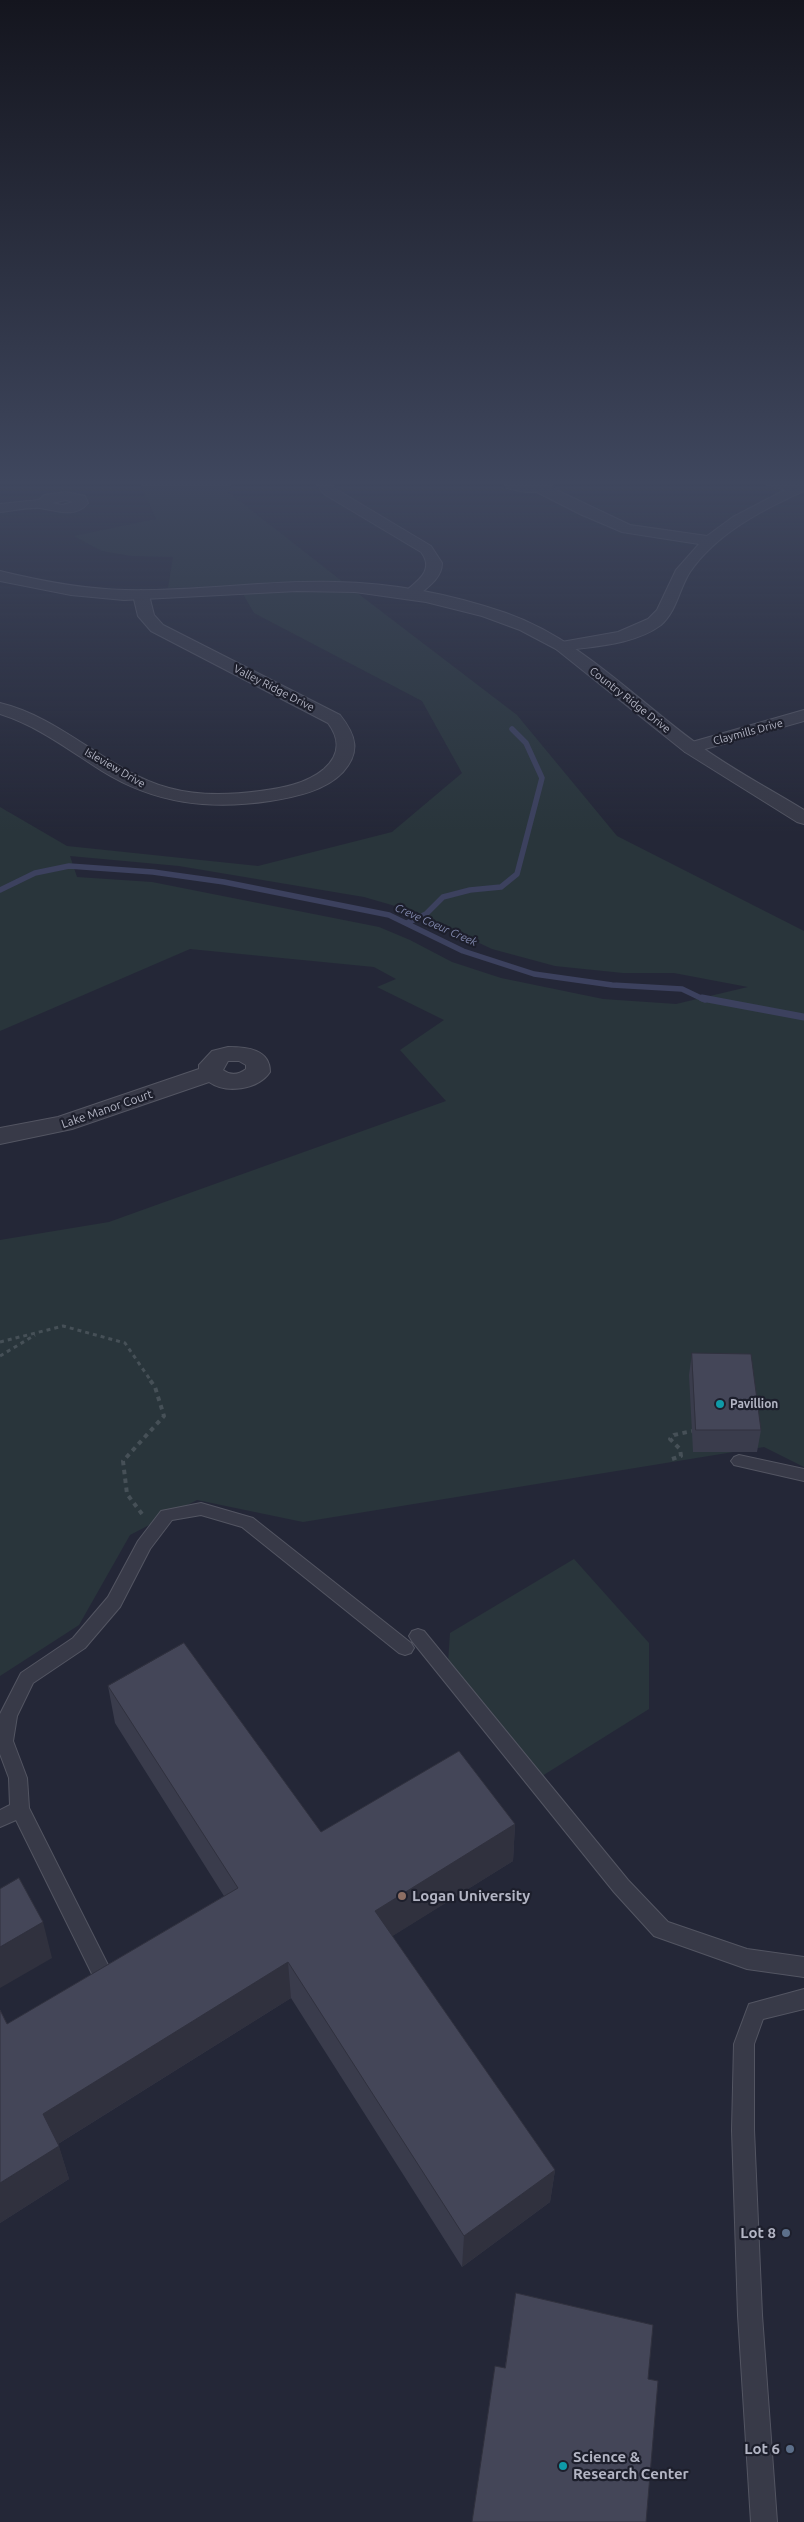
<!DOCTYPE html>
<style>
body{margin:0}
canvas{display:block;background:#242737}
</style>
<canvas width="804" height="2522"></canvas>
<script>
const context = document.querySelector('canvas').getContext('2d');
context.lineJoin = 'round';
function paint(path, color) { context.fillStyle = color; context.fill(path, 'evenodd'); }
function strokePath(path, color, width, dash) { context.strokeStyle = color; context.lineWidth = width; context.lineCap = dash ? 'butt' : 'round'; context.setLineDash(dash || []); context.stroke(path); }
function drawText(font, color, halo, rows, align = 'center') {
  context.font = font + ' Ubuntu,sans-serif'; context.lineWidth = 4.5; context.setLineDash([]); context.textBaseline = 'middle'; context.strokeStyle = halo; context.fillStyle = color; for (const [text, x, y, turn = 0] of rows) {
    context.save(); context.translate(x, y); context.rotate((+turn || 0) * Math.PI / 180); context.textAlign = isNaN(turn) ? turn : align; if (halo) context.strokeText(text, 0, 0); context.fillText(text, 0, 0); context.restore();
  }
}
paint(new Path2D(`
 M 125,479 L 234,479 L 228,492 L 343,582 L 168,588 L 173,557 L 132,556 L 102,551 L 74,536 L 156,519 L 140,483 Z
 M 282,591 L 356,592 L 517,715 L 617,836 L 804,931 L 804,1467 L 764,1447 L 303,1522 L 197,1500 L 130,1535 L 79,1625 L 0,1676 L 0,1240 L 109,1222 L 446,1101 L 400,1050 L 444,1020 L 377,987 L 396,979 L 374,967 L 190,949 L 0,1031 L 0,807 L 67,846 L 258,866 L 392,832 L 462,773 L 422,701 L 254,613 L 243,594 ZM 70,856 L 179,866 L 364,897 L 409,910 L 492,949 L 555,966 L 623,973 L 674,973 L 748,987 L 676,1004 L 603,999 L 501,978 L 452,962 L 410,940 L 379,927 L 152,882 L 77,877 Z
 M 574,1559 L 649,1643 L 649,1709 L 542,1776 L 448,1663 L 450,1633 Z`), '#29353b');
strokePath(new Path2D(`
 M 0,890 L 35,873 L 69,866 L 153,872 L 224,882 L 389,915 L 463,951 L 534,974 L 612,985 L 682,989 L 705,1000
 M 407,923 L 426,914 L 443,897 L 470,890 L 501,887 L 517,874 L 542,778 L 526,743 L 512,729`), '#3c415e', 5.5);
strokePath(new Path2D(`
 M 702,998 L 804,1017`), '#3c415e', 7);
const service = new Path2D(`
 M 739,1455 L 804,1469 L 804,1481 L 734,1465 L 731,1461 L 734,1457 Z
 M 201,1503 L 253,1518 L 411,1643 L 414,1648 L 411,1653 L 405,1655 L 399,1653 L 242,1527 L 201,1515 L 172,1520 L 150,1549 L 120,1607 L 85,1648 L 33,1683 L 17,1716 L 13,1741 L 27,1778 L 29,1808 L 116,1981 L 113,1988 L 106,1991 L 99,1988 L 16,1820 L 0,1827 L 0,1810 L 10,1805 L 9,1778 L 0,1754 L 0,1714 L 21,1673 L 73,1638 L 108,1597 L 138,1541 L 161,1511 Z
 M 418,1629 L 424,1631 L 628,1880 L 668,1922 L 747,1949 L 804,1957 L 804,1977 L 747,1969 L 654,1936 L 614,1892 L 412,1641 L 409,1636 L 412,1631 Z
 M 804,1989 L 804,2009 L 763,2019 L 754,2044 L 754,2130 L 762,2315 L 777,2522 L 751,2522 L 738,2315 L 732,2130 L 734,2044 L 749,2004 Z`);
const minor = new Path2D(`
 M 317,479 L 331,479 L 334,488 L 431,546 L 442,563 C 442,578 428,587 417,596 L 407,596 L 404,593 L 407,590 C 420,579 434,569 421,552 L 324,494 L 317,485 Z
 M 503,479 L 518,479 L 516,482 L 529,484 L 539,482 L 536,479 L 551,479 L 554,483 L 550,487 L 630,525 L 707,536 L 733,517 L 785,490 L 759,482 L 757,479 L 779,479 L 797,484 L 804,482 L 804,491 C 762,510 717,533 690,572 C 679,589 677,611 661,625 C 634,645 594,646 562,651 L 556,649 L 554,646 L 556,643 L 618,632 L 648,619 L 657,610 L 676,570 L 699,544 L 622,532 L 580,514 L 537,492 L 525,492 L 506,488 Z
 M 66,492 L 85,496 L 88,503 C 76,519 55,510 40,508 C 27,507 13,511 0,512 L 0,504 L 39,500 L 44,495 ZM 66,500 L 73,502 L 62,505 L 52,503 Z
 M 141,590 L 149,595 L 154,615 L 163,625 L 340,715 C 356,735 361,752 343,772 C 325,791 295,797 270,801 C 210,810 155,804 102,771 C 69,750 38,726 0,714 L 0,703 C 63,718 107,771 169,788 C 198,796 231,795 260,791 C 282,788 306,784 324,769 C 340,755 340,739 328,723 L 151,631 L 138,616 L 133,595 Z
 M 804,710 L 804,721 L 691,753 L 685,752 L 682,748 L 685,744 Z
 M 228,1047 C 247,1047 270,1049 270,1072 C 258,1090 226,1094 209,1082 L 72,1129 L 0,1144 L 0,1128 L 58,1117 L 199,1069 L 199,1065 L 212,1051 ZM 228,1061 L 239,1061 L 246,1065 L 246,1069 C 238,1075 231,1076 223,1070 Z`);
const tertiary = new Path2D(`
 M 0,571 C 41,581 83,589 125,590 C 195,592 265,580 335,582 C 392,583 451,594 506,613 C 580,639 634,698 696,743 C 730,768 768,788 804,810 L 804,824 L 797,822 L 685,752 L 556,649 L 520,630 L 482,616 L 426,602 L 355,592 L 297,591 L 124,600 L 71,595 L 0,581 Z`);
strokePath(service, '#535562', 2);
strokePath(minor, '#535562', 2);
strokePath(tertiary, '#535562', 2);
strokePath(new Path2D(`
 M 0,1342 L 63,1326 L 125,1343 L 151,1381
 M 0,1356 L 35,1335`), '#465057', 3, [4, 4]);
strokePath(new Path2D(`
 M 672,1459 L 681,1456 L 680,1449 L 670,1439 L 674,1435 L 692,1431
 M 142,1514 L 127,1494 L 123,1461 L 164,1416 L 155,1387 L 150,1380`), '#465057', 4, [4.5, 4.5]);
paint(service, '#383a48');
paint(minor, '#383a48');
paint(tertiary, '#383a48');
paint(new Path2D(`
 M 692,1353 L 761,1430 L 757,1452 L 693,1452 L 689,1375 Z
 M 108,1686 L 321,1832 L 515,1824 L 513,1861 L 392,1936 L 555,2170 L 550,2202 L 462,2267 L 291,1998 L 58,2144 L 69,2179 L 0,2223 L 0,2010 L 7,2024 L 224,1896 L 115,1723 Z`), '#3a3c4c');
paint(new Path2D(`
 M 515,1824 L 513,1861 L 375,1947 L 375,1911 Z
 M 43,1922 L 52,1958 L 0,1988 L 0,1947 Z
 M 288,1962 L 291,1998 L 53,2147 L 43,2114 Z
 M 59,2146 L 69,2179 L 0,2223 L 0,2183 Z
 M 555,2170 L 550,2202 L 462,2267 L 464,2236 Z`), '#30313e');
const building = new Path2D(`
 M 692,1353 L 751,1354 L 761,1430 L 696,1430 Z
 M 184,1643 L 321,1832 L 459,1751 L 515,1824 L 375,1911 L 555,2170 L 464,2236 L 288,1962 L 43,2114 L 59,2146 L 0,2183 L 0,2010 L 7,2024 L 238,1888 L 108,1686 Z
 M 19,1878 L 43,1922 L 0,1947 L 0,1889 Z
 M 516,2293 L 653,2325 L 648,2379 L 658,2381 L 646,2522 L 472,2522 L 495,2366 L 505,2368 Z`);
paint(building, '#444658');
strokePath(building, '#30313e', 1);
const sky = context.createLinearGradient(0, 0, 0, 832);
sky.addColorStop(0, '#14151e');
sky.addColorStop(0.58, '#3f475e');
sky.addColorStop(1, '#3f475e00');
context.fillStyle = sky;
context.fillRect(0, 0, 804, 832);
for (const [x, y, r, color] of [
 [720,1404,5,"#0f9aa8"],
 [402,1896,5,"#8d6e63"],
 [786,2233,5,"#5c6f8a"],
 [790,2449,5,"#5c6f8a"],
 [563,2466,5,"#0f9aa8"]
]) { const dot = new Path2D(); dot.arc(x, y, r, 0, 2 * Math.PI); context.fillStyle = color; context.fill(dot); strokePath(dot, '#1d1f2c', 2); }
drawText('11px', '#b3b5c4', '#1d1f2c', [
 ["Valley Ridge Drive",274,688,27],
 ["Country Ridge Drive",630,700,38],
 ["Claymills Drive",748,732,-15],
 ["Isleview Drive",115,768,30]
]);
drawText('italic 11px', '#7e85a9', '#1d1f2c', [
 ["Creve Coeur Creek",436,925,24]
]);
drawText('12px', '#b3b5c4', '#1d1f2c', [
 ["Lake Manor Court",107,1109,-19]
]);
drawText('bold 12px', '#b3b5c4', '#1d1f2c', [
 ["Pavillion",730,1404]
], 'left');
drawText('bold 15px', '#b3b5c4', '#1d1f2c', [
 ["Logan University",412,1896],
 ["Lot 8",776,2233,"right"],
 ["Lot 6",780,2449,"right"],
 ["Science &",573,2457],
 ["Research Center",573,2474]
], 'left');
</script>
